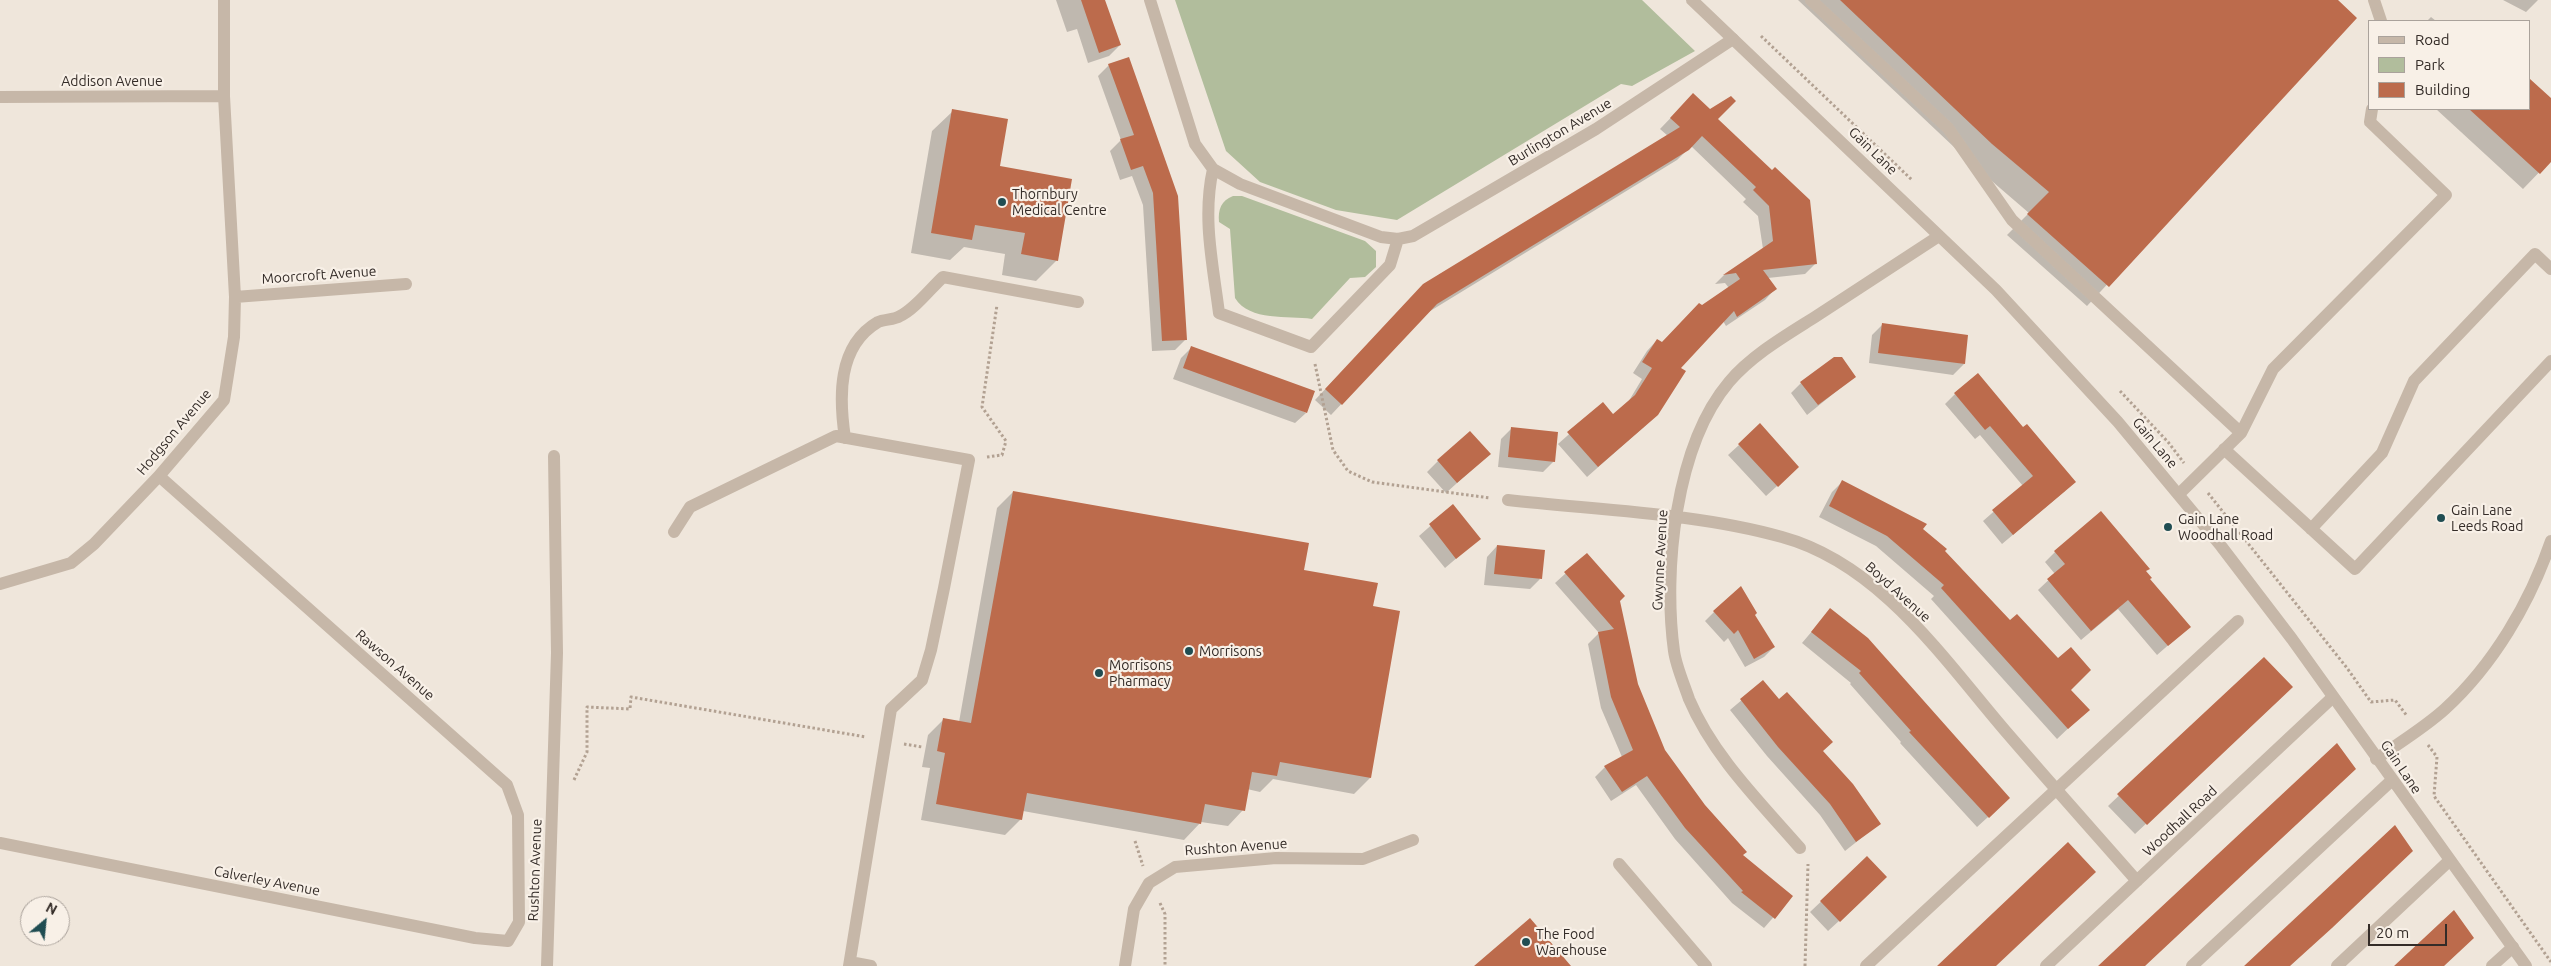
<!DOCTYPE html>
<style>
body{margin:0}
#map{position:relative;width:2551px;height:966px;overflow:hidden;background:#efe6db;font-family:Ubuntu,sans-serif}
canvas{display:block}
.legend{position:absolute;left:2368px;top:20px;width:162px;height:90px;box-sizing:border-box;background:#f8f0e7;border:1px solid #aaa29b;margin:0;padding:6px 9px;list-style:none;font-size:15px;color:#342c28}
.legend li{display:flex;align-items:center;gap:10px;height:25px}
.legend b{width:25px;border:1px solid #aaa29b}
.north{position:absolute;left:20px;top:896px;width:50px;height:50px;box-sizing:border-box;background:#f8f0e7;border:1px solid #aaa29b;border-radius:50%;rotate:28deg;font-size:14px;font-weight:700;line-height:20px;text-align:center;color:#342c28}
.north::after{content:'';display:block;margin:auto;width:18px;height:22px;background:#204d52;clip-path:polygon(50% 0,100% 100%,50% 72%,0 100%)}
.scale{position:absolute;left:2368px;top:924px;width:79px;height:22px;box-sizing:border-box;border:2px solid #342c28;border-top:0;padding-left:6px;font-size:15px;line-height:18px;white-space:nowrap;color:#342c28;-webkit-text-stroke:4px #f8f0e7;paint-order:stroke}
</style>
<div id="map">
<canvas width="2551" height="966"></canvas>
<ul class="legend">
<li><b style="height:6px;background:#c6b7a8"></b>Road</li>
<li><b style="height:14px;background:#b1bd9c"></b>Park</li>
<li><b style="height:14px;background:#bc6b4c"></b>Building</li>
</ul>
<div class="north">N</div>
<div class="scale">20 m</div>
</div>
<script>
const context = document.querySelector('canvas').getContext('2d');
context.lineJoin = 'round';
function paint(path, color) { context.fillStyle = color; context.fill(path, 'evenodd'); }
function strokePath(path, color, width, dash) { context.strokeStyle = color; context.lineWidth = width; context.lineCap = dash ? 'butt' : 'round'; context.setLineDash(dash || []); context.stroke(path); }
function drawText(font, color, halo, rows, align = 'center') {
  context.font = font + ' Ubuntu,sans-serif'; context.lineWidth = 4.5; context.setLineDash([]); context.textBaseline = 'middle'; context.strokeStyle = halo; context.fillStyle = color; for (const [text, x, y, turn = 0] of rows) {
    context.save(); context.translate(x, y); context.rotate((+turn || 0) * Math.PI / 180); context.textAlign = isNaN(turn) ? turn : align; if (halo) context.strokeText(text, 0, 0); context.fillText(text, 0, 0); context.restore();
  }
}
paint(new Path2D(`
 M 1175,0 L 1642,0 L 1695,51 L 1632,86 L 1621,84 L 1397,220 L 1336,210 L 1260,182 L 1226,151 Z
 M 1233,196 L 1242,196 L 1365,241 L 1376,251 L 1376,267 L 1365,277 L 1350,278 L 1312,319 C 1288,315 1250,322 1235,298 L 1230,229 L 1219,222 C 1218,209 1221,201 1233,196 Z`), '#b1bd9c');
paint(new Path2D(`
 M 1056,0 L 1104,0 L 1120,45 L 1109,56 L 1088,63 L 1077,29 L 1067,32 Z
 M 1798,0 L 2336,0 L 2356,18 L 2087,306 L 2007,235 L 2029,213 L 1972,164 Z
 M 2503,0 L 2538,0 L 2526,12 Z
 M 2431,17 L 2436,21 L 2427,21 Z
 M 1128,58 L 1186,339 L 1175,350 L 1152,351 L 1143,205 L 1132,176 L 1120,180 L 1110,151 L 1121,140 L 1098,76 L 1109,65 Z
 M 2530,80 L 2551,100 L 2551,160 L 2523,189 L 2436,109 L 2530,109 Z
 M 1683,105 L 1717,119 L 1816,263 L 1805,274 L 1768,278 L 1775,289 L 1765,300 L 1726,326 L 1723,321 L 1679,369 L 1646,425 L 1587,477 L 1558,444 L 1603,404 L 1613,416 L 1627,404 L 1642,379 L 1633,373 L 1647,351 L 1657,340 L 1661,343 L 1702,307 L 1729,288 L 1725,283 L 1715,284 L 1724,275 L 1763,249 L 1758,216 L 1743,202 L 1746,199 L 1691,146 L 1677,160 L 1427,313 L 1331,415 L 1315,400 L 1413,296 L 1668,136 L 1660,129 Z
 M 953,111 L 999,167 L 1057,260 L 1036,281 L 1002,275 L 1005,254 L 964,247 L 950,260 L 911,253 L 932,131 Z
 M 1883,324 L 1967,336 L 1964,364 L 1953,375 L 1869,363 L 1872,335 Z
 M 1191,348 L 1306,413 L 1295,423 L 1173,379 L 1181,358 Z
 M 1854,377 L 1807,415 L 1791,393 L 1801,383 Z
 M 1955,394 L 2065,491 L 2002,544 L 1983,521 L 2023,486 L 1980,435 L 1975,439 L 1945,404 Z
 M 1511,429 L 1554,461 L 1543,472 L 1498,467 L 1501,439 Z
 M 1739,445 L 1787,477 L 1766,496 L 1728,455 Z
 M 1489,454 L 1446,493 L 1427,472 L 1438,461 Z
 M 1842,482 L 1921,529 L 2070,690 L 2077,720 L 2057,739 L 1931,599 L 1934,596 L 1876,546 L 1819,517 L 1832,492 Z
 M 1013,492 L 1303,571 L 1372,607 L 1399,612 L 1370,778 L 1354,794 L 1273,779 L 1260,792 L 1247,789 L 1243,810 L 1228,826 L 1201,822 L 1184,840 L 1023,811 L 1021,819 L 1005,835 L 921,820 L 930,768 L 922,767 L 928,735 L 943,720 L 959,722 L 997,508 Z
 M 1453,506 L 1479,539 L 1445,568 L 1419,536 Z
 M 1497,546 L 1540,579 L 1530,589 L 1484,585 L 1487,557 Z
 M 2055,552 L 2145,572 L 2148,579 L 2189,627 L 2157,655 L 2118,609 L 2081,640 L 2038,590 L 2055,574 L 2045,562 Z
 M 1587,554 L 1619,601 L 1637,685 L 1664,751 L 1741,855 L 1792,896 L 1764,928 L 1732,903 L 1675,839 L 1636,785 L 1611,801 L 1595,777 L 1605,767 L 1622,757 L 1601,708 L 1588,644 L 1599,633 L 1555,583 Z
 M 1830,610 L 1998,808 L 1977,827 L 1900,743 L 1901,742 L 1850,684 L 1851,683 L 1802,643 Z
 M 1714,612 L 1753,615 L 1774,647 L 1764,657 L 1745,667 L 1728,638 L 1724,642 L 1705,621 Z
 M 2264,659 L 2281,698 L 2135,834 L 2108,806 Z
 M 1763,682 L 1879,824 L 1845,851 L 1820,815 L 1767,756 L 1730,710 Z
 M 1867,858 L 1875,888 L 1828,931 L 1810,912 Z`), '#0003');
paint(new Path2D(`
 M 1081,0 L 1105,0 L 1121,45 L 1099,53 Z
 M 1840,0 L 2338,0 L 2357,18 L 2109,287 L 2027,214 L 2049,192 L 1992,144 Z
 M 1129,57 L 1178,196 L 1187,340 L 1162,341 L 1153,193 L 1143,166 L 1131,170 L 1120,139 L 1134,135 L 1108,64 Z
 M 2530,79 L 2551,98 L 2551,162 L 2540,174 L 2469,109 L 2530,109 Z
 M 1693,93 L 1710,109 L 1731,96 L 1736,101 L 1718,119 L 1772,170 L 1775,167 L 1810,200 L 1817,264 L 1763,270 L 1777,289 L 1737,317 L 1734,311 L 1681,368 L 1686,371 L 1658,415 L 1598,467 L 1567,432 L 1603,402 L 1613,414 L 1635,395 L 1652,368 L 1642,362 L 1657,339 L 1662,342 L 1699,303 L 1702,305 L 1740,279 L 1736,273 L 1723,275 L 1773,241 L 1769,206 L 1753,190 L 1756,187 L 1702,136 L 1689,150 L 1437,304 L 1342,405 L 1325,389 L 1423,284 L 1680,127 L 1670,118 Z
 M 952,109 L 1008,119 L 1000,166 L 1072,179 L 1058,261 L 1021,254 L 1025,233 L 975,225 L 972,240 L 931,233 Z
 M 1882,323 L 1968,335 L 1965,364 L 1878,353 Z
 M 1191,346 L 1315,391 L 1307,413 L 1183,368 Z
 M 1834,357 L 1842,357 L 1856,377 L 1818,405 L 1800,382 Z
 M 1978,373 L 2023,427 L 2027,424 L 2076,482 L 2013,535 L 1992,510 L 2033,476 L 1990,426 L 1985,430 L 1954,393 Z
 M 1760,423 L 1799,467 L 1778,487 L 1738,444 Z
 M 1511,427 L 1558,432 L 1555,462 L 1508,457 Z
 M 1470,431 L 1491,454 L 1457,483 L 1437,460 Z
 M 1842,480 L 1927,524 L 1923,529 L 1947,549 L 1945,551 L 2010,620 L 2017,614 L 2058,658 L 2071,647 L 2091,670 L 2071,690 L 2090,710 L 2068,729 L 1941,588 L 1944,585 L 1887,536 L 1829,506 Z
 M 1013,491 L 1309,543 L 1304,570 L 1378,583 L 1373,606 L 1400,611 L 1371,778 L 1280,762 L 1277,776 L 1252,772 L 1245,811 L 1205,804 L 1201,824 L 1027,793 L 1022,820 L 936,804 L 945,753 L 937,751 L 943,718 L 971,723 Z
 M 1453,504 L 1481,539 L 1456,559 L 1429,524 Z
 M 2101,511 L 2150,569 L 2146,571 L 2152,578 L 2150,579 L 2191,627 L 2168,646 L 2128,600 L 2091,631 L 2047,579 L 2065,564 L 2054,551 Z
 M 1497,545 L 1545,550 L 1542,579 L 1494,574 Z
 M 1587,553 L 1625,596 L 1620,601 L 1638,684 L 1665,750 L 1705,805 L 1747,852 L 1743,855 L 1793,896 L 1775,919 L 1741,892 L 1743,891 L 1685,828 L 1647,776 L 1622,792 L 1604,766 L 1633,750 L 1611,697 L 1598,632 L 1614,629 L 1564,572 Z
 M 1741,586 L 1757,613 L 1755,615 L 1775,647 L 1754,659 L 1738,630 L 1734,634 L 1713,611 Z
 M 1830,608 L 1868,638 L 2010,798 L 1989,818 L 1909,732 L 1911,731 L 1859,673 L 1861,671 L 1811,632 Z
 M 2264,657 L 2293,687 L 2147,825 L 2117,794 Z
 M 1763,680 L 1779,699 L 1787,692 L 1833,742 L 1823,751 L 1853,784 L 1881,824 L 1856,842 L 1830,804 L 1778,747 L 1740,699 Z
 M 2337,743 L 2356,769 L 2237,880 L 2145,966 L 2098,966 Z
 M 2395,825 L 2413,851 L 2332,928 L 2290,966 L 2244,966 Z
 M 2068,842 L 2096,872 L 2081,886 L 1996,966 L 1937,966 Z
 M 1867,856 L 1887,877 L 1840,922 L 1820,901 Z
 M 2454,910 L 2474,938 L 2444,966 L 2394,966 Z
 M 1530,918 L 1571,966 L 1474,966 Z`), '#bc6b4c');
strokePath(new Path2D(`
 M 1761,36 L 1912,180
 M 1315,364 L 1333,450 L 1348,471 L 1372,482 L 1490,498
 M 2120,391 L 2168,442 L 2184,463
 M 987,457 L 1002,455 L 1006,441 L 982,407 L 997,305
 M 2208,493 L 2347,668 L 2371,702 L 2395,700 L 2407,716
 M 904,744 L 922,747
 M 2428,745 L 2437,757 L 2434,796 L 2551,962
 M 574,780 L 587,752 L 587,707 L 630,709 L 631,697 L 866,737
 M 1135,841 L 1143,866
 M 1160,903 L 1165,914 L 1165,966
 M 1805,966 L 1808,864`), '#b2a192', 3, [2.5, 2.5]);
strokePath(new Path2D(`
 M 1811,0 L 1948,128 L 2012,220 L 2241,433
 M 2374,0 L 2381,21
 M 845,438 C 839,398 837,346 878,322 C 884,319 894,320 900,316 C 914,310 931,288 943,277 L 1078,302
 M 2224,449 L 2355,569 L 2551,361
 M 2179,494 L 2241,433 L 2273,369 L 2446,195 L 2370,122 L 2372,109
 M 2311,529 L 2382,453 L 2414,381 L 2535,254 L 2551,269
 M 674,532 L 690,507 L 836,436 L 969,460 L 944,588 L 931,650 L 922,680 L 891,709 L 849,966
 M 1619,864 L 1706,966
 M 850,962 L 871,966
 M 547,966 L 557,653 L 554,456
 M 1125,966 L 1134,909 L 1149,883 L 1175,867 L 1276,858 L 1363,859 L 1413,840
 M 1866,966 L 2238,621
 M 2192,966 L 2391,781
 M 2492,966 L 2513,947`), '#c6b7a8', 12);
strokePath(new Path2D(`
 M 1150,0 L 1195,144 L 1213,169 L 1240,184 L 1381,237 L 1398,239 L 1413,236 L 1596,129 L 1733,39
 M 0,97 L 224,96
 M 1213,169 C 1202,218 1213,265 1219,313 L 1311,347 L 1390,265 L 1398,239
 M 235,297 L 406,284
 M 1508,500 C 1596,510 1697,513 1782,537 C 1881,564 1945,661 2008,734 C 2051,784 2094,832 2137,881
 M 0,584 L 71,563 L 94,544 L 159,476 L 224,400 L 234,337 L 235,297 L 224,96 L 224,0
 M 2376,759 C 2399,743 2424,728 2445,709 C 2493,665 2530,603 2551,541
 M 0,843 L 475,938 L 508,941 L 519,922 L 518,815 L 507,785 L 159,476
 M 1800,848 C 1760,802 1713,756 1689,699 C 1684,684 1676,666 1674,651 C 1663,571 1675,446 1729,382 C 1752,355 1785,336 1815,317 C 1856,290 1897,263 1939,236
 M 2046,966 L 2333,697
 M 2337,966 L 2449,861`), '#c6b7a8', 12);
strokePath(new Path2D(`
 M 1692,0 L 1996,290 L 2118,422 L 2221,546 L 2292,639 L 2526,966`), '#c6b7a8', 12);
for (const [x, y, r, color] of [
 [1002,202,5,"#204d52"],
 [2441,518,5,"#204d52"],
 [2168,527,5,"#204d52"],
 [1189,651,5,"#204d52"],
 [1099,673,5,"#204d52"],
 [1526,942,5,"#204d52"]
]) { const dot = new Path2D(); dot.arc(x, y, r, 0, 2 * Math.PI); context.fillStyle = color; context.fill(dot); strokePath(dot, '#f8f0e7', 2); }
drawText('14px', '#342c28', '#f8f0e7', [
 ["Addison Avenue",112,81],
 ["Burlington Avenue",1560,132,-31],
 ["Gain Lane",1873,151,44],
 ["Moorcroft Avenue",319,275,-4],
 ["Hodgson Avenue",174,432,-50],
 ["Gain Lane",2155,443,50],
 ["Gwynne Avenue",1660,560,-87],
 ["Boyd Avenue",1898,592,42],
 ["Rawson Avenue",395,665,41],
 ["Gain Lane",2401,767,56],
 ["Woodhall Road",2180,821,-43],
 ["Rushton Avenue",1236,847,-4],
 ["Rushton Avenue",535,870,-88],
 ["Calverley Avenue",267,881,11]
]);
drawText('14px', '#342c28', '#f8f0e7', [
 ["Thornbury",1012,194],
 ["Medical Centre",1012,210],
 ["Gain Lane",2451,510],
 ["Leeds Road",2451,526],
 ["Gain Lane",2178,519],
 ["Woodhall Road",2178,535],
 ["Morrisons",1199,651],
 ["Morrisons",1109,665],
 ["Pharmacy",1109,681],
 ["The Food",1536,934],
 ["Warehouse",1536,950]
], 'left');
</script>
